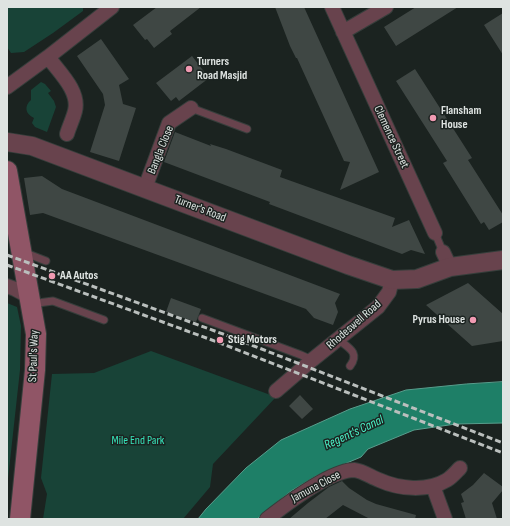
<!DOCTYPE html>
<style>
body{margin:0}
#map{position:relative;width:510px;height:526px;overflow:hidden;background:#1b2320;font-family:"Sofia Sans Condensed",sans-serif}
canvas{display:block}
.frame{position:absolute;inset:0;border:8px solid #dee3e1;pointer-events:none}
</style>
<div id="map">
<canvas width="510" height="526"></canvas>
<div class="frame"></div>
</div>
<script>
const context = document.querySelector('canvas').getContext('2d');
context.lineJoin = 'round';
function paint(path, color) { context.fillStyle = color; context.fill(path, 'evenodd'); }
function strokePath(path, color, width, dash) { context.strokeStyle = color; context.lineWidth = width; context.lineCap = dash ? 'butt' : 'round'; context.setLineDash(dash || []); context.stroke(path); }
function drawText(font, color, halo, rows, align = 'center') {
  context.font = font + ' "Sofia Sans Condensed",sans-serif'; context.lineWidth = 3; context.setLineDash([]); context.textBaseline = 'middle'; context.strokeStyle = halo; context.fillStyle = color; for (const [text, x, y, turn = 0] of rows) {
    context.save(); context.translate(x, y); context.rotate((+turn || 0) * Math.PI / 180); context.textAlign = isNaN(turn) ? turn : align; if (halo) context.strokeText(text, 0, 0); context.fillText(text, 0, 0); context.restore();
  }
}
paint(new Path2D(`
 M 7,7 L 83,7 L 83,11 L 53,33 L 24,52 L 11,53 L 7,47 Z
 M 41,82 L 45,84 L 51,91 L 48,93 L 54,101 L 56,107 L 47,132 L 35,127 L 32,123 L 34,118 C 25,114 24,106 31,100 L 31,90 Z
 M 7,303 L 17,307 L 21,326 L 20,370 L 8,479 L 7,508 Z
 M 151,351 L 276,397 L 213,464 L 210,487 L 183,519 L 43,519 L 47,494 L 41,478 L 52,374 L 94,373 Z`), '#184337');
const water = new Path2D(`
 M 503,382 L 503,423 L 456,424 L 414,430 L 368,449 L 361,457 L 316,476 L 291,491 L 257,519 L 198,519 L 206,509 L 246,468 L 281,440 L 350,409 L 406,390 L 466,384 Z`);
paint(water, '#1e7f67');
strokePath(water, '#589d8c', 1);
paint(new Path2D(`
 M 157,7 L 201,7 L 170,31 L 172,34 L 154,48 L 147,39 L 145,40 L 133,25 Z
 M 275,7 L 304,7 L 379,172 L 340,190 L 350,162 L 344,161 L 297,58 L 296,58 L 290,46 Z
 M 416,7 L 458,7 L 396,46 L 384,27 Z
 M 503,13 L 503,55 L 484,25 Z
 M 101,39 L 129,79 L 119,85 L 123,104 L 136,108 L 119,161 L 90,152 L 105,105 L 103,94 L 77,56 Z
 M 192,56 L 209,78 L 179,101 L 176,97 L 171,101 L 156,83 Z
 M 415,69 L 472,158 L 468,160 L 503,215 L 503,222 L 489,230 L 484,222 L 481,224 L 443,163 L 447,161 L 396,81 Z
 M 175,132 L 211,146 L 210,144 L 226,149 L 282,170 L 280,177 L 395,218 L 392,227 L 409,220 L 425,254 L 411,250 L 402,254 L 269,204 L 270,202 L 164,162 Z
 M 42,176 L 62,189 L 340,294 L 335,303 L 338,312 L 333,325 L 314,318 L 306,309 L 43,213 L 30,215 L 24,178 Z
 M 468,283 L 503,314 L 503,341 L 472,346 L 426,305 Z
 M 171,298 L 201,309 L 196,322 L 166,312 Z
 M 300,395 L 313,409 L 302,419 L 289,406 Z
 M 484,473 L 503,487 L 503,490 L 492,503 L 497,519 L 466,519 L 461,503 L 464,502 L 461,494 L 473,485 Z
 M 342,481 L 349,488 L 367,500 L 376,504 L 416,515 L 415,519 L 370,519 L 343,505 L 325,519 L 289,519 L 308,503 L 329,487 Z`), '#3f4744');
const service = new Path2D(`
 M 191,108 L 247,129
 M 435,233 L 443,252
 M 23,252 L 46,261
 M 33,300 L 38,303 L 53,301 L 104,320
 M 202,318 L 301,355 L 312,360
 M 339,340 C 349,348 360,353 350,366`);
const minor = new Path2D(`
 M 332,7 L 435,233
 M 343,32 L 386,7
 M 48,57 C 59,72 80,91 75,111 C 73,119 69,127 67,134
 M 7,87 L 48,57 L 112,7
 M 145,188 L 169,123 L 191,108
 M 443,252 L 450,267
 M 7,286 L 15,289 L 30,297
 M 276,391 L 312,360 L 378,307 L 389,292 L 392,280
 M 433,486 L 445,519
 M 267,519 C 285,505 331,470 354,470 C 363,471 371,477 379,480 C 399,489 427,492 447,480 C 452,477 456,472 460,468`);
const tertiary = new Path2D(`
 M 7,142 L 32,146 L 348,265 L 392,280 L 417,279 L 450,267 L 503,260`);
const secondary = new Path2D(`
 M 7,171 L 36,334 L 35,370 L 20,519`);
strokePath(service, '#363e3b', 9);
strokePath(minor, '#363e3b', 16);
strokePath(tertiary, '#363e3b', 20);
strokePath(secondary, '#363e3b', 22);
strokePath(service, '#68434d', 7);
strokePath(minor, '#68434d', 14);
strokePath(tertiary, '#68434d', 18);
strokePath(secondary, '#905566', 20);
strokePath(new Path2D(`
 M 7,255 L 223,334 L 503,443
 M 7,265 L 220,343 L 503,453`), '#babfbd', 3, [6, 3]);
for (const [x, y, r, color] of [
 [189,69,4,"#f19ab2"],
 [433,118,4,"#f19ab2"],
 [52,276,4,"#f19ab2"],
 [473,320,4,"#f19ab2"],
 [220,340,4,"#f19ab2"]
]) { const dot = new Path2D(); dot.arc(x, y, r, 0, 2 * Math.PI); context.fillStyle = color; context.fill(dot); strokePath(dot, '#1b2320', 1.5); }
drawText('bold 12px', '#dee3e1', '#1b2320', [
 ["Turners",197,62],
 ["Road Masjid",197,76],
 ["Flansham",441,111],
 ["House",441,125],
 ["AA Autos",60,276],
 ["Pyrus House",465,320,"right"],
 ["Stig Motors",228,340]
], 'left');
drawText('12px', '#dee3e1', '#1b2320', [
 ["Clemence Street",391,137,65],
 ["Bangla Close",161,150,-68],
 ["Turner's Road",200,209,21],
 ["Rhodeswell Road",354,325,-41],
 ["St Paul's Way",34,356,-88],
 ["Jamuna Close",316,487,-28]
]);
drawText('12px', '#36e3b9', '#1b2320', [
 ["Mile End Park",138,441]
]);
drawText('italic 13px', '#4af1c6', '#1b2320', [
 ["Regent's Canal",354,433,-25]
]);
</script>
